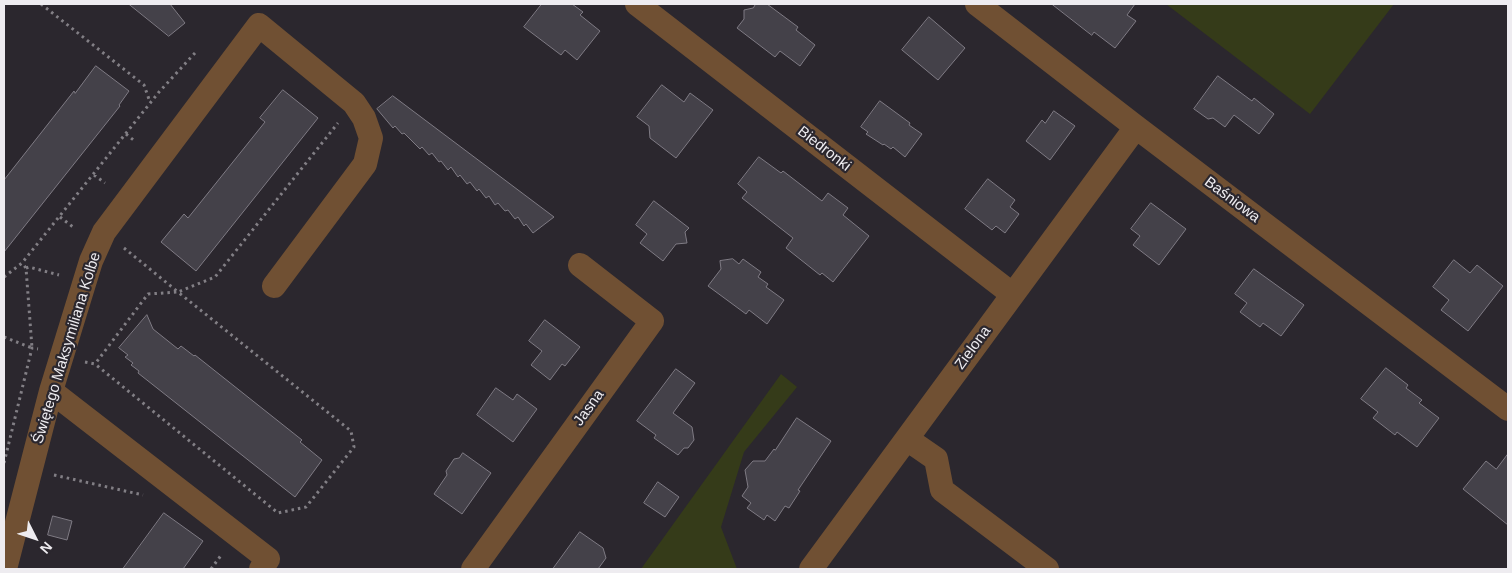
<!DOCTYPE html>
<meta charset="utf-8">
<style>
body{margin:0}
#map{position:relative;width:1512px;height:573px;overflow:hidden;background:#2b272e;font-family:Arial,sans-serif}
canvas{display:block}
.frame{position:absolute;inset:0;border:5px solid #eeecf0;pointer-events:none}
.north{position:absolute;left:10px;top:513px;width:50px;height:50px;-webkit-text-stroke:4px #2b272e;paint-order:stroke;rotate:131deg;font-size:14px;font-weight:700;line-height:20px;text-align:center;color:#eeecf0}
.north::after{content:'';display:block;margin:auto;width:18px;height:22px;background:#eeecf0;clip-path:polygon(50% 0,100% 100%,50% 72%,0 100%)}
</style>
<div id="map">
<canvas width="1512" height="573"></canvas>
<div class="frame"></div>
<div class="north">N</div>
</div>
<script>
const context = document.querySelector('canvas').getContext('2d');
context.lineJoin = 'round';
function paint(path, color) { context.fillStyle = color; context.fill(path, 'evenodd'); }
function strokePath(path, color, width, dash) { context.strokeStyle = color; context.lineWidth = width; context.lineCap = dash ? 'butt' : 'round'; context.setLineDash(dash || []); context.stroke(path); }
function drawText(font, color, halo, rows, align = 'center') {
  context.font = font + ' Arial,sans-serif'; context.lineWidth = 4.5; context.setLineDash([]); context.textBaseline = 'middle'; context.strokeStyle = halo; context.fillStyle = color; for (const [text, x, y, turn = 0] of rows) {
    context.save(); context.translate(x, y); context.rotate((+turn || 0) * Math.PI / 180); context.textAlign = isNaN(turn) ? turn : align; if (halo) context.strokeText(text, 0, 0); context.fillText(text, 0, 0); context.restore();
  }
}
paint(new Path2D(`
 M 1166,4 L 1394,4 L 1310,114 Z
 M 781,374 L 797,387 L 744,452 L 721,527 L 737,569 L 641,569 Z`), '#353b19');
const building = new Path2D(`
 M 129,4 L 170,4 L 185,23 L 169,36 Z
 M 542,4 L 572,4 L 583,12 L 580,15 L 600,31 L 577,60 L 565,50 L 561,55 L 524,27 Z
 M 756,4 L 767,4 L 798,27 L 796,30 L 815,45 L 800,66 L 780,51 L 775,57 L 737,28 L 744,19 L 744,10 L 753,8 Z
 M 1052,4 L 1135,4 L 1127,15 L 1136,21 L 1115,48 L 1094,32 L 1092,35 Z
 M 929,17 L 965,48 L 938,80 L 902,50 Z
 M 96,66 L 129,91 L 119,105 L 120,106 L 4,252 L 4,180 L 74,91 L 75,93 Z
 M 1218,76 L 1252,101 L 1254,98 L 1274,114 L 1259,134 L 1234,115 L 1225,127 L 1213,118 L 1208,119 L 1194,109 Z
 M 662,85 L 684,102 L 690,93 L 713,110 L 676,158 L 650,138 L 649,126 L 637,117 Z
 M 283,90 L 318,118 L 196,271 L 161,242 L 184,214 L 188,218 L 265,122 L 260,118 Z
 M 393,96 L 554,217 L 533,233 L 526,224 L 524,226 L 518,217 L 515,219 L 508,210 L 505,211 L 498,203 L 495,205 L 489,196 L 486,198 L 479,189 L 477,191 L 470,182 L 467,184 L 460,175 L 458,177 L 451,167 L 448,170 L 441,161 L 439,162 L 432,153 L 429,155 L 422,147 L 420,149 L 404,133 L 402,134 L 395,126 L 393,128 L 377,109 Z
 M 880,101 L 910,123 L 909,125 L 922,134 L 905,157 L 893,147 L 891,149 L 884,144 L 883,145 L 866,134 L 868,132 L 861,127 Z
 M 1054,111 L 1075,126 L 1050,160 L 1026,141 L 1042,120 L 1045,123 Z
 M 759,157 L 781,173 L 783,171 L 822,201 L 828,193 L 848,208 L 843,215 L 869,236 L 833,282 L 822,273 L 820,275 L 786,248 L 793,238 L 742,198 L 747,192 L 738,184 Z
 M 988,179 L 1015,200 L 1010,207 L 1019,214 L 1005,233 L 996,226 L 992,230 L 965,209 Z
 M 654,201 L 689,228 L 685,232 L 687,243 L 676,244 L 663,261 L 640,243 L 647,234 L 636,225 Z
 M 1151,203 L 1186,229 L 1159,265 L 1133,245 L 1140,236 L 1131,229 Z
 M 733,259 L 739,264 L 743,259 L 761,272 L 758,277 L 768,284 L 766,287 L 784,300 L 767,324 L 749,310 L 746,314 L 708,286 L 721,269 L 720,261 Z
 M 1454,260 L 1470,273 L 1477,265 L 1503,286 L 1468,331 L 1441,310 L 1449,300 L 1433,287 Z
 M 1254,269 L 1304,305 L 1281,336 L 1263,323 L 1260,327 L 1240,312 L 1247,303 L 1235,294 Z
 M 147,315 L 153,329 L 178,349 L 181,346 L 194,356 L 195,355 L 302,440 L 300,442 L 322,460 L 295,497 L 138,373 L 139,371 L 131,365 L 133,363 L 125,357 L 128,355 L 119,348 Z
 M 545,320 L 580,347 L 565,366 L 562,364 L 550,380 L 531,365 L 542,351 L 529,341 Z
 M 1386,368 L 1408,385 L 1406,388 L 1422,400 L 1419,403 L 1439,418 L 1417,447 L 1397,432 L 1395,435 L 1373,418 L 1378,412 L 1361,399 Z
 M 676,369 L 695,383 L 673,413 L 692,427 L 694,440 L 688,448 L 684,448 L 678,455 L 654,438 L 656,435 L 637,421 Z
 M 496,388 L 513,400 L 517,394 L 537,409 L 513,442 L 477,415 Z
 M 797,418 L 831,441 L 798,490 L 800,491 L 789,508 L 785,506 L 775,521 L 767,515 L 764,520 L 747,508 L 751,503 L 742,496 L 748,487 L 745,470 L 753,461 L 765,461 L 774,449 L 775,450 Z
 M 463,453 L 491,473 L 462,514 L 434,494 L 447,475 L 446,471 L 454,459 L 459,458 Z
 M 1508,454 L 1508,525 L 1463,489 L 1486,461 L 1496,469 Z
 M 658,482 L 679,497 L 665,517 L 644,503 Z
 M 164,513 L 203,541 L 183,569 L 123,569 Z
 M 53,516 L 72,521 L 67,540 L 48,535 Z
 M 580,532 L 603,548 L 606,558 L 598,569 L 553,569 Z`);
paint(building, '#444149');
strokePath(building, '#7f7b84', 1);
strokePath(new Path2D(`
 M 41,4 L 144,85 L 150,102
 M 126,134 L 136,142
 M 94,175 L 105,183
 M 60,217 L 73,227
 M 124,248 L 178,292 L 215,277 L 338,123
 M 26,268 L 29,267 L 59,275
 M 4,277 L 22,263 L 159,92 L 195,53
 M 4,337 L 32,348 L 26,268 L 22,263
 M 85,362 L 95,364 L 278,513 L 306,507 L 354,447 L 351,431 L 178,292 L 148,294 L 95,364
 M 4,463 L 32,348 L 38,349
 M 54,475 L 143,495
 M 211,569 L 222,554`), '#827f85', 3, [2.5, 4]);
strokePath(new Path2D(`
 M 637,4 L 1012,294
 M 977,4 L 1136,127 L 1508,409
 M 51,391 L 268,559 L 261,569
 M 907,439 L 936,459 L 942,490 L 1047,569
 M 5,569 L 51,391 L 91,261 L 104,232 L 259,25 L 354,103 L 364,118 L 371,138 L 365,164 L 274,286
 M 473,569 L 652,321 L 580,265
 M 811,569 L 1136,127`), '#705033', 24);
drawText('15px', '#eeecf0', '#2b272e', [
 ["Biedronki",824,149,38],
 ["Baśniowa",1232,200,37],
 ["Świętego Maksymiliana Kolbe",67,348,-73],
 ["Zielona",973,348,-54],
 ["Jasna",589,408,-54]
]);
</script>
